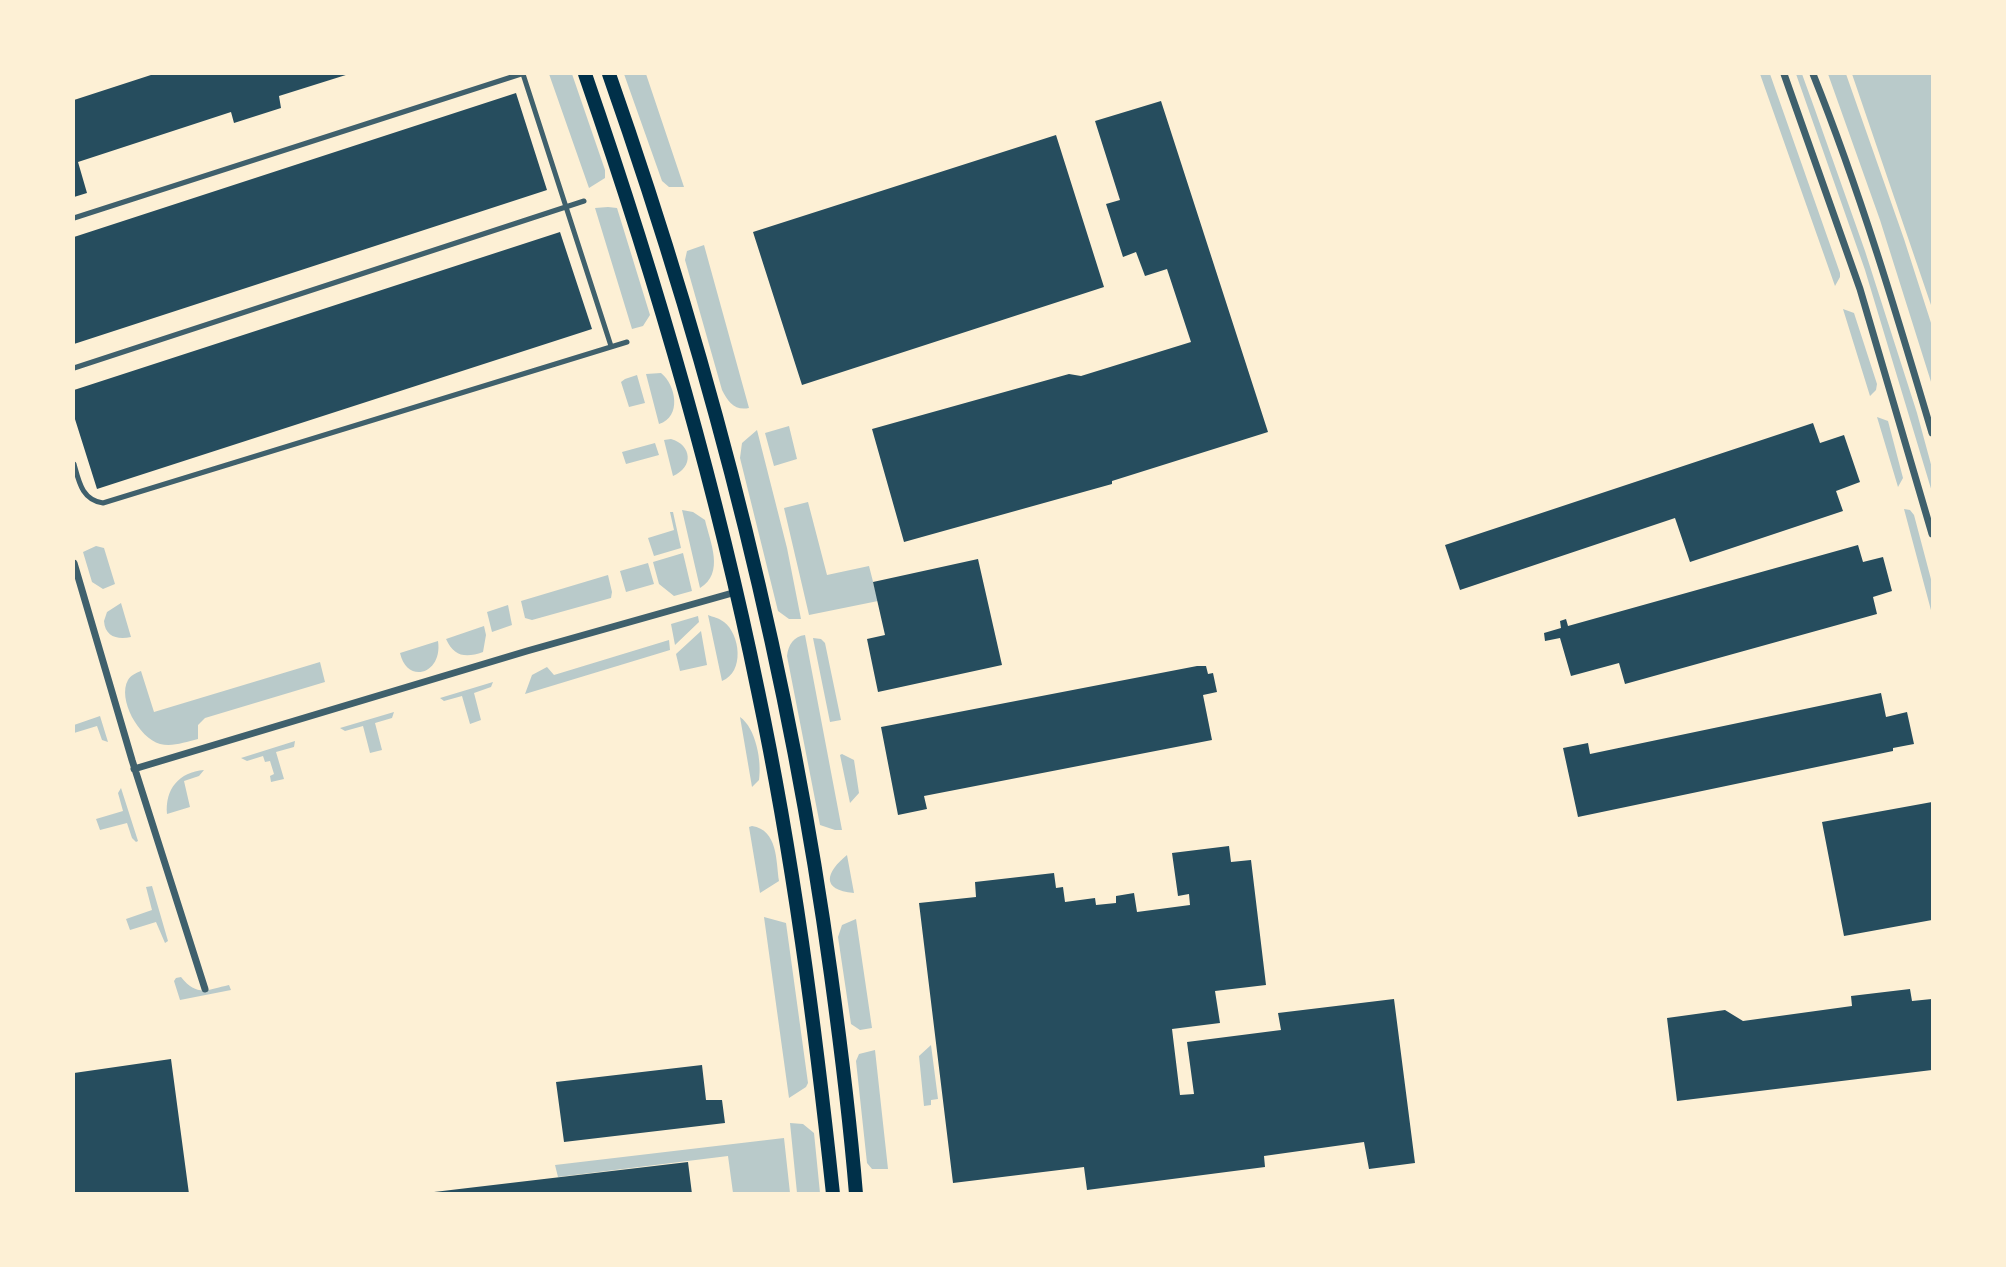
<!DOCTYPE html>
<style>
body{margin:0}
#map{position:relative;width:2006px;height:1267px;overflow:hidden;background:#fdf0d5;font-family:"Alegreya Sans",sans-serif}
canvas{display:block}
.frame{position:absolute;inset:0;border:75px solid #fdf0d5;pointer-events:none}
</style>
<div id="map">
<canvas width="2006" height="1267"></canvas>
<div class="frame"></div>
</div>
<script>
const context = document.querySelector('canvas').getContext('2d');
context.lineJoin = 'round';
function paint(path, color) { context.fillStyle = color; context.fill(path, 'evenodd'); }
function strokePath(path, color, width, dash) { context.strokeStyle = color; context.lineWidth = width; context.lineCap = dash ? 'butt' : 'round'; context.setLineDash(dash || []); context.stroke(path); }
paint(new Path2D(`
 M 549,74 L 572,74 L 605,170 L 605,178 L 589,188 Z
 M 624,74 L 646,74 L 684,187 L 669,187 L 662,181 Z
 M 1760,74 L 1770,74 L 1840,273 L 1840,277 L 1835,286 Z
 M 1796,74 L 1802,74 L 1814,107 L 1865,251 L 1917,413 L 1932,468 L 1932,492 L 1865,270 Z
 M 1828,74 L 1846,74 L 1904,239 L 1932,326 L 1932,385 L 1880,220 Z
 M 1852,74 L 1932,74 L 1932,308 Z
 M 608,207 L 617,208 L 650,315 L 643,326 L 632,329 L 595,208 Z
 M 704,245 L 749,408 C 735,411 728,402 722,390 L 685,260 L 687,251 Z
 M 1843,309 L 1854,313 L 1877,384 L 1876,390 L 1870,396 Z
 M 661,373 C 676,385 682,417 659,424 L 646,374 Z
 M 637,375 L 645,403 L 629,407 L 621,382 L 625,379 Z
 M 1877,417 L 1888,421 L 1903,478 L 1898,487 Z
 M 789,426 L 797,459 L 774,466 L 765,433 Z
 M 757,430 L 787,548 L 801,619 L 789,619 L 778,611 L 740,458 L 742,443 Z
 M 671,439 C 692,445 694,467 673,476 L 664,440 Z
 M 655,443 L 659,455 L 626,464 L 622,452 Z
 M 808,502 L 827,575 L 869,566 L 878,601 L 809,615 L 784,508 Z
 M 1904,509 L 1910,510 L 1914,515 L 1932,583 L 1932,614 Z
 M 682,510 L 693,512 L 705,520 C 710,542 725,573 700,588 Z
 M 670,512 L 673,512 L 681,548 L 654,556 L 648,538 L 674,530 Z
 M 96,546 L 104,548 L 115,584 L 103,589 L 92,582 L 83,552 Z
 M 683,553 L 692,591 L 674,596 L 659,584 L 653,562 Z
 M 648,563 L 654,584 L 626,592 L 620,571 Z
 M 608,575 L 612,592 L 611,598 L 532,620 L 525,618 L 521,601 Z
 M 121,603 L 131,637 C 118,640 105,637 104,621 L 107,612 Z
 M 508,605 L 512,625 L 492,632 L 487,612 Z
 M 708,615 C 713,617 719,618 724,622 C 740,634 745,672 722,681 Z
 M 698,616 L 699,622 L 675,645 L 671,624 Z
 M 484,626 L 486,635 L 483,652 C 466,658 454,657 446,639 Z
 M 701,631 L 707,665 L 680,671 L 676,654 Z
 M 805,635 L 842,830 L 835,830 L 820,825 L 787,656 C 788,645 794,636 805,635 Z
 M 813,638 L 821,639 L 825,643 L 841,720 L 830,722 Z
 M 669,640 L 670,650 L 525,694 L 532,675 L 547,667 L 554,675 Z
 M 438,641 C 443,674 407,685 400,653 Z
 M 320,662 L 325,682 L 205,718 L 198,725 L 198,739 C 185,742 173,747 160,744 C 139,738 117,699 128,680 C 131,675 136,673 141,671 L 154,712 Z
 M 493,682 L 491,687 L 474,693 L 481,720 L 470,724 L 462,696 L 444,701 L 440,698 Z
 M 394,712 L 392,718 L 375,723 L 382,750 L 370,753 L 363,726 L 345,731 L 340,728 Z
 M 100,716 L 108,742 L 102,740 L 97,726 L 74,733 L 74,725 Z
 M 740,717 C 756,728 762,762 759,780 L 752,787 Z
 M 295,741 L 294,747 L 276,752 L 284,779 L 271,782 L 270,776 L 274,774 L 270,761 L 265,762 L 263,756 L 247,761 L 241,758 Z
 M 842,754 L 854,760 L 859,793 L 850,803 L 840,755 Z
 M 204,770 L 199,776 L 184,781 L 190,807 L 167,814 C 165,789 179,772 204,770 Z
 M 121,788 L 138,841 L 136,842 L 132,838 L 127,823 L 100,830 L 96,819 L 123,811 L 118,793 Z
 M 752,826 C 778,830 776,861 779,881 L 760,893 L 749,827 Z
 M 847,855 L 854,893 C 820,890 826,872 847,855 Z
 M 152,886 L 168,941 L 165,943 L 156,922 L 130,930 L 126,919 L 152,910 L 146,887 Z
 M 764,917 L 786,923 L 808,1083 L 806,1087 L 789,1098 Z
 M 856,919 L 872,1028 L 860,1030 L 851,1024 L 838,937 L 842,925 Z
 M 181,977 C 197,997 207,990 229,985 L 231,990 L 180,1000 L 174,981 L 176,978 Z
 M 931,1045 L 938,1099 L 931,1100 L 931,1105 L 924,1106 L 919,1056 Z
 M 875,1050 L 888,1169 L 872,1169 L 867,1163 L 856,1061 L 859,1054 Z
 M 790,1123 L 803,1124 L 814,1133 L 820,1193 L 797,1193 Z
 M 784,1138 L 790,1193 L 733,1193 L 728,1156 L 558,1177 L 555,1165 Z`), '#b9caca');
paint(new Path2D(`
 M 154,74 L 349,74 L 279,96 L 281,108 L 234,123 L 231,112 L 78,162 L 87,193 L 74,197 L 74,100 Z
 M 516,93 L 547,190 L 74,344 L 74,237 Z
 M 1161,101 L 1268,432 L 1112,481 L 1112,484 L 904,542 L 872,429 L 1069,374 L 1081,376 L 1191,342 L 1167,269 L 1145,276 L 1136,252 L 1123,257 L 1106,204 L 1120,200 L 1095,121 Z
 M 1056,135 L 1104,287 L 802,385 L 753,232 Z
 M 560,232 L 592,329 L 97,489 L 74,416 L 74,390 Z
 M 1813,423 L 1820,443 L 1844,435 L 1860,482 L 1836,491 L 1843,511 L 1690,562 L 1675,518 L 1460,590 L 1445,545 Z
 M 1858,545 L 1863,562 L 1883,557 L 1892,591 L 1873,597 L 1877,614 L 1625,684 L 1619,663 L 1571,676 L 1560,638 L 1545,641 L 1544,633 L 1561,628 L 1560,621 L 1566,619 L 1568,626 Z
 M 978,559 L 1002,665 L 878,692 L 867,639 L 885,635 L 873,582 Z
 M 1197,666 L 1206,666 L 1208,674 L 1213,673 L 1217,692 L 1203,695 L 1212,740 L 924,796 L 927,809 L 898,815 L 881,727 Z
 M 1881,693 L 1886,717 L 1907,712 L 1914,744 L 1893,748 L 1893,751 L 1578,817 L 1563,748 L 1588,743 L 1590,754 Z
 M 1932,802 L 1932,920 L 1844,936 L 1822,822 Z
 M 1229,846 L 1231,862 L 1251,860 L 1266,985 L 1215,991 L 1220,1023 L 1172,1029 L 1180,1095 L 1194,1094 L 1187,1042 L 1281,1030 L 1278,1013 L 1394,999 L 1415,1163 L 1369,1169 L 1364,1142 L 1264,1156 L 1265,1167 L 1087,1190 L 1084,1167 L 953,1183 L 919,903 L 976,897 L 975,882 L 1054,873 L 1056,888 L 1063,887 L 1065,902 L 1095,898 L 1096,905 L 1116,903 L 1116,896 L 1134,893 L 1137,912 L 1190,905 L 1189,894 L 1178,896 L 1172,853 Z
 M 1910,989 L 1912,1001 L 1932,999 L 1932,1070 L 1677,1101 L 1667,1018 L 1725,1010 L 1743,1021 L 1852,1006 L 1851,996 Z
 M 171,1059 L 189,1194 L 74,1194 L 74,1073 Z
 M 702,1065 L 706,1100 L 722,1100 L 725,1123 L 564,1142 L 556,1082 Z
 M 688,1162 L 692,1194 L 434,1194 L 434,1192 Z`), '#264d5e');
strokePath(new Path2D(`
 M 523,74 L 611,346
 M 74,218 L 521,74
 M 74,368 L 584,201
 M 74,464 C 79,482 82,500 103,503 L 627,342`), '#3f606c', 5);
strokePath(new Path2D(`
 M 1784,74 L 1860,289 L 1932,534
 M 1813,74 C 1860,191 1896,312 1932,433
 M 74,563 L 132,760 L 205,989
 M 134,769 L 527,651 L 736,592`), '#3f606c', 7);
strokePath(new Path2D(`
 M 585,74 C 655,276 715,481 758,691 C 793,857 815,1025 833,1194
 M 609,74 C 712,367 789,667 831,975 C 841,1048 850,1121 856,1194`), '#003049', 14);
</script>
